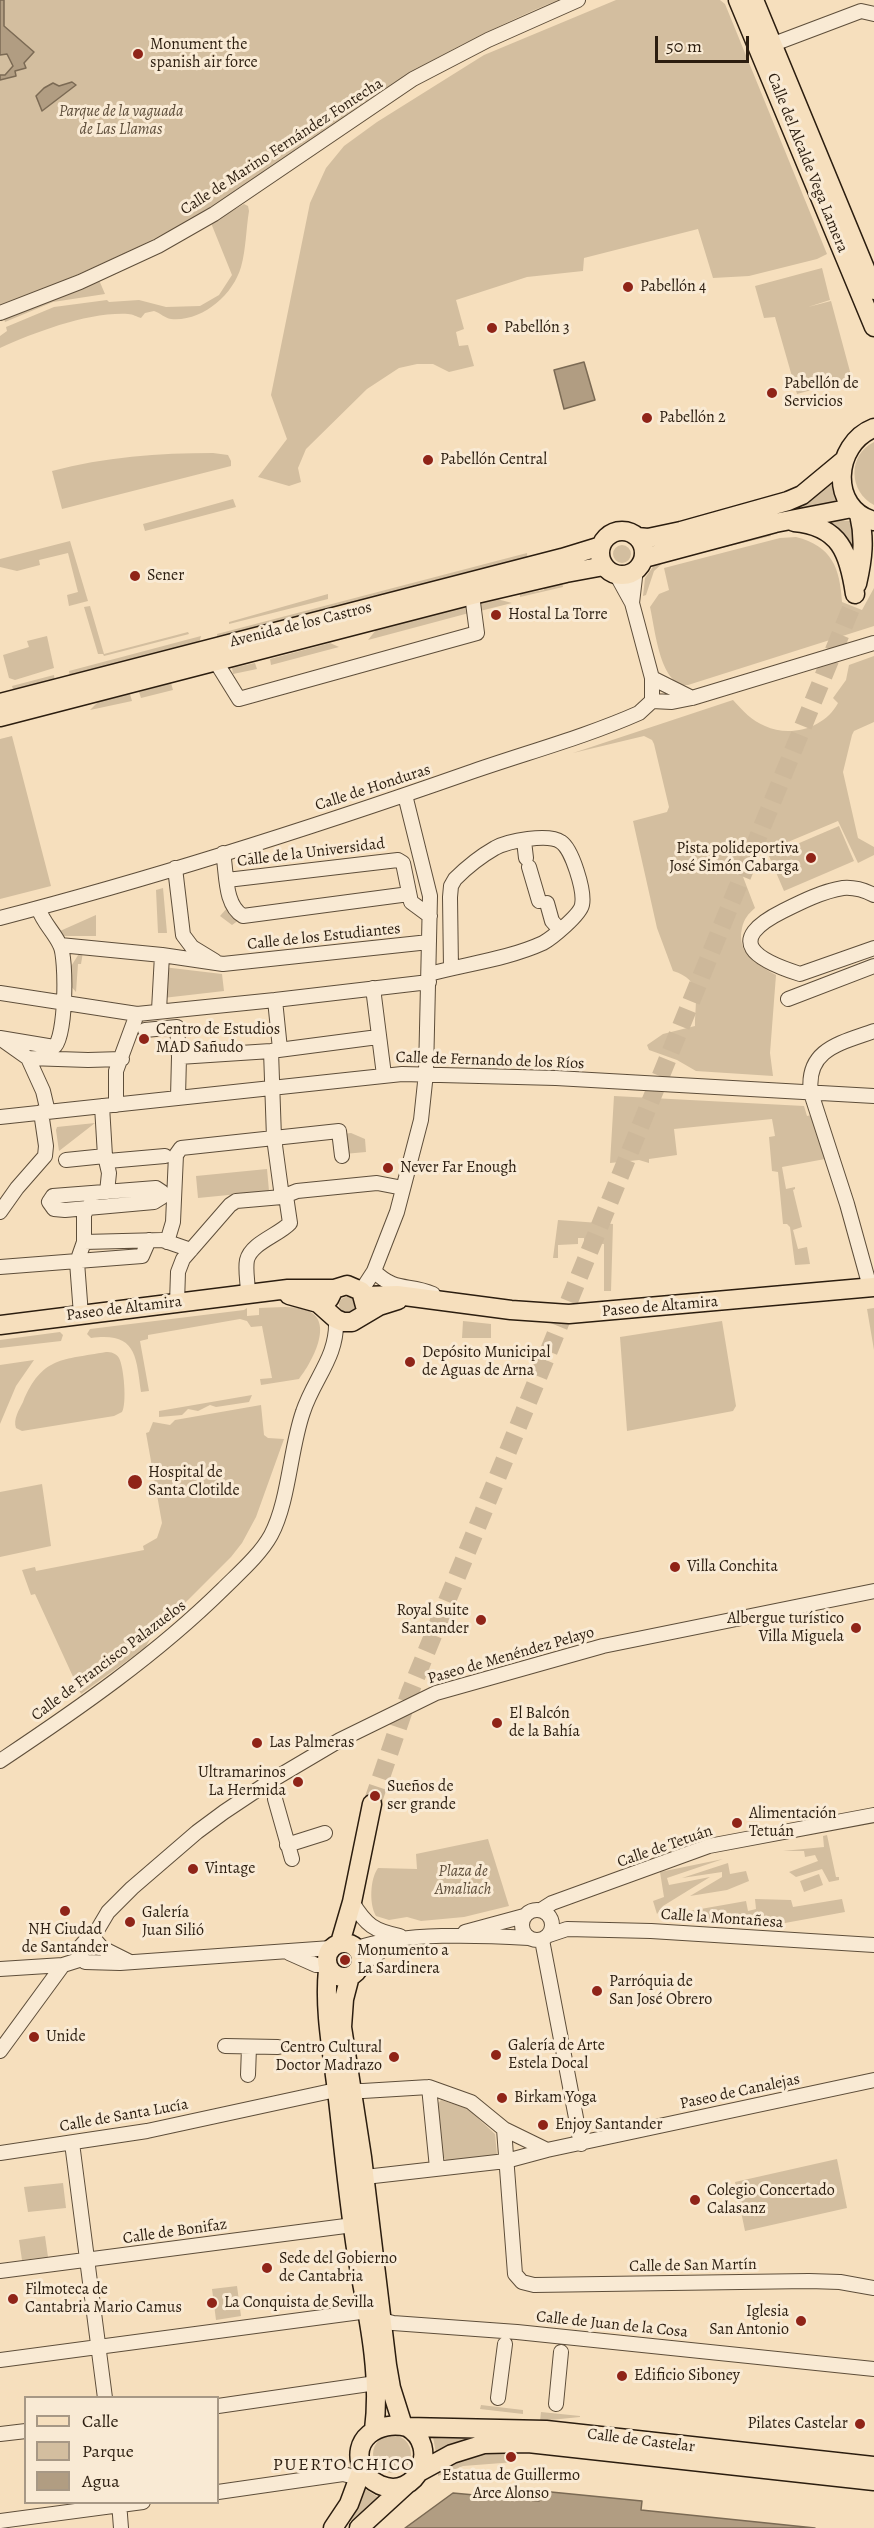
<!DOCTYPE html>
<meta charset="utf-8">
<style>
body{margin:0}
#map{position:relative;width:874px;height:2528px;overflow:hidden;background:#f6dfbd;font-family:Alegreya,serif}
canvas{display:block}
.legend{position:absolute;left:24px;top:2396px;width:195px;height:108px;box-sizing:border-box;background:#f9ead4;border:2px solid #a79885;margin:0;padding:8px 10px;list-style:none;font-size:18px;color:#2b1d0f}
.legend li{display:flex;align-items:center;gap:12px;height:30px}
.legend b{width:30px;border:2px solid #a79885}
.scale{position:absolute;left:655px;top:36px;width:94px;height:27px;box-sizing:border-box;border:3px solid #2b1d0f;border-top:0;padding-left:8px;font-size:18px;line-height:21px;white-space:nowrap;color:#2b1d0f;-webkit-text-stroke:4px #f9ead4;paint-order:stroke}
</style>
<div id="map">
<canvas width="874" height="2528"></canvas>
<ul class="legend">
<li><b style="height:8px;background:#f6dfbd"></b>Calle</li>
<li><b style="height:16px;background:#d3be9f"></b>Parque</li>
<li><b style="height:16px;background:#b19d82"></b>Agua</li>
</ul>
<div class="scale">50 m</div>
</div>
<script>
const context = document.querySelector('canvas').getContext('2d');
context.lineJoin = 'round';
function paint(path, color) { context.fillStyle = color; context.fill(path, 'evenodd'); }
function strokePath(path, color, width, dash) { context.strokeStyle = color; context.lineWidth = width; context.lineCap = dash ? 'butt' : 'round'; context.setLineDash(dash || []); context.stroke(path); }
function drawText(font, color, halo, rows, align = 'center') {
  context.font = font + ' Alegreya,serif'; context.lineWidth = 6; context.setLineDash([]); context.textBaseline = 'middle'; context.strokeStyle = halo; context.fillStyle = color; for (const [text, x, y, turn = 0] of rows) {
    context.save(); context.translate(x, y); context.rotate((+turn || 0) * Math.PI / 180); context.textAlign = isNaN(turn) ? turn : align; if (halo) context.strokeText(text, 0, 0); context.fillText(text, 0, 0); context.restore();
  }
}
paint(new Path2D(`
 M 0,0 L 558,0 C 489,29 421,63 359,106 C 330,126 304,149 275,168 C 189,226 97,269 0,306 Z
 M 616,0 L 720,0 L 725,4 L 827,254 L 817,259 L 749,276 L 713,278 L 698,229 L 584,258 L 583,271 L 527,277 L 456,300 L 464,329 L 456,332 L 459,346 L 468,345 L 474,366 L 449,372 L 433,364 L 417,364 L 399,368 L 367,389 L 306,449 L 298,468 L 301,482 L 289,486 L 258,477 L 287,439 L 271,395 L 310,203 L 326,168 L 344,146 L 377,122 L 484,55 Z
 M 244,204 L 248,206 L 249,211 C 246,229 246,249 241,267 C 233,295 202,322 171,319 C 164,318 161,313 154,311 L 145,313 L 141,318 C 137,317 133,314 128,314 C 88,312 36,332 0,348 L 0,336 L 7,331 L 6,327 L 54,307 L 107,300 L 109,302 L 139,300 L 166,307 L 200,306 L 219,295 L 232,275 L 211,223 Z
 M 822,268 L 830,300 L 808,307 L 831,301 L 852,379 L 797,394 L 775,317 L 764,318 L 755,286 Z
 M 99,280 L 105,294 L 53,302 L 5,322 L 3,317 Z
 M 874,442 L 874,505 C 849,492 847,455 874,442 Z
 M 213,453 L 228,455 L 231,461 L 231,466 L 62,509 L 52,471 C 104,457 159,453 213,453 Z
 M 831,484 L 838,502 L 778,515 L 778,512 L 819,493 Z
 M 233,499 L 236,507 L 145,531 L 143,524 Z
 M 821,519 L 850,521 L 855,531 L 858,551 L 851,551 Z
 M 770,532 L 771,536 L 664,562 L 654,571 L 646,595 L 643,596 L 645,578 L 655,564 Z
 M 796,537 C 832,546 840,568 842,602 L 862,610 L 874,588 L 874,626 L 688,685 C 660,688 655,628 650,607 L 659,594 L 669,590 L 664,568 L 780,538 Z
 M 70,541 L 88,601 L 69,606 L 67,595 L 78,592 L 68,553 L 39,560 L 40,565 L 17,571 L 0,567 L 0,559 Z
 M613 554a9 9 0 1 1 18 0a9 9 0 1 1-18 0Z
 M 527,553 L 528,560 L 217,640 L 217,634 Z
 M 562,583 L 563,587 L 520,597 L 520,594 L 544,590 L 544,587 Z
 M 328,594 L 328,599 L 229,624 L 229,622 Z
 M 497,599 L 512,603 L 480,611 L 478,604 Z
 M 90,606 L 104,654 L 188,632 L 189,634 L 104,656 L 103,654 L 98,654 L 84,607 Z
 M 467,606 L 469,613 L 368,640 L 376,630 Z
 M 47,636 L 54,668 L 15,680 L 9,678 L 3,655 L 29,647 L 27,641 Z
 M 201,636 L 199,643 L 70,677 L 69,671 Z
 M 330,643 L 339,647 L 271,665 L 270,659 Z
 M 874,656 L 874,722 L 854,731 L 852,735 L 843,772 L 858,838 L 874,847 L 874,855 L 858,863 L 838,821 L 745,860 L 740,869 L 755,908 C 748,914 744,919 742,928 C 736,954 757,964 776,975 L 770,1053 L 773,1076 L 696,1071 L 677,1060 L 649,1050 L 647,1045 L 663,1034 L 695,1026 C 695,1000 703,980 673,971 L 657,928 L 633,821 L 667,812 L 669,807 L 654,744 L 652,740 L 644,736 L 573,753 L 733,700 C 742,710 752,721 765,726 C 790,738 825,728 838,703 L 833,698 L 846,680 L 849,665 Z
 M 255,663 L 257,669 L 233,674 L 232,668 Z
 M 54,675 L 55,682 L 14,693 L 12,686 Z
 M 171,683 L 173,690 L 141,698 L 139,692 Z
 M 130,694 L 132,701 L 90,710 L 98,702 Z
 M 12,736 L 51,886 L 0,899 L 0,739 Z
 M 839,826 L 854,861 L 784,891 L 769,856 Z
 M 163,888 L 167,933 L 158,933 L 156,890 Z
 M 228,907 L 239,920 L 232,925 L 220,916 Z
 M 96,915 L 96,936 L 64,936 L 60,931 Z
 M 80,952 L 83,952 L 81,964 L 78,964 L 76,992 L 68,983 L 70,968 Z
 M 163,967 L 222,974 L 224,991 L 163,998 Z
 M 614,1096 L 804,1106 L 807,1116 L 811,1115 L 825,1159 L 782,1167 L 786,1189 L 795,1187 L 795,1189 L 793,1190 L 802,1227 L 793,1230 L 798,1249 L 807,1247 L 810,1264 L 795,1265 L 790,1227 L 787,1224 L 783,1224 L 778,1172 L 772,1171 L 769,1137 L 775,1136 L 772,1119 L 674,1129 L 677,1155 L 649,1159 L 649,1163 L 639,1160 L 610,1163 Z
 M 95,1123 L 59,1151 L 56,1130 L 57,1127 Z
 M 351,1133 L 365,1139 L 366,1152 L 344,1154 L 342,1134 Z
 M 267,1169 L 269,1191 L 198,1198 L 196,1176 Z
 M 558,1220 L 613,1224 L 611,1291 L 604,1291 L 604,1244 L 584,1243 L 584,1238 L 578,1238 L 578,1244 L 558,1245 L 558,1258 L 553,1258 Z
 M339 1305a8 8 0 1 1 16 0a8 8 0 1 1-16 0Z
 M 247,1308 L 247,1316 L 259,1315 L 259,1308 C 273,1308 292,1305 306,1310 C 336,1320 311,1364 299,1379 L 261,1385 L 260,1379 L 272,1378 L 262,1326 L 251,1327 L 247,1321 L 240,1319 L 148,1335 L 148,1339 L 140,1341 L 149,1391 L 141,1392 C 136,1355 136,1332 91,1338 L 87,1334 L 90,1329 L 244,1310 Z
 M 874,1308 L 874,1350 L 867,1309 Z
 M 463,1321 L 491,1324 L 491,1338 L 462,1338 Z
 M 722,1321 L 736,1406 L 733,1411 L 627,1431 L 620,1337 Z
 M 60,1332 L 63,1335 L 61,1341 L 0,1348 L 0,1340 Z
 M 106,1352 C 111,1352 116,1353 119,1358 C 124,1367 127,1404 122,1412 L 114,1416 L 22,1431 L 16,1428 C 13,1419 19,1410 23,1402 C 42,1356 63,1360 106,1352 Z
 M 34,1360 L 16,1386 L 0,1424 L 0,1365 Z
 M 252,1395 L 249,1402 L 216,1407 L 210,1405 L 198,1411 L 188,1409 L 182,1415 L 159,1417 L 159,1411 Z
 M 261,1405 L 264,1435 L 268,1438 L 284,1439 L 256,1517 L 242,1543 L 231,1557 L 152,1636 L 145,1648 L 81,1694 L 35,1594 L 31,1595 L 22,1570 L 35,1567 L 36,1571 L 144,1550 L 143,1546 L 157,1538 L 162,1523 L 146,1433 L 149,1432 L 153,1422 L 170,1425 L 175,1420 Z
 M 42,1484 L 51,1546 L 0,1557 L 0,1492 Z
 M 827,1835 L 836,1877 L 839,1877 L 839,1880 L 829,1882 L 822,1869 L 796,1877 L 789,1872 L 818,1861 L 815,1855 L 805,1857 L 804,1851 L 783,1851 L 824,1847 L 823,1836 Z
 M 488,1839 L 509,1906 L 464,1917 L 421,1921 L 407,1917 L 389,1920 L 376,1916 C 369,1904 370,1879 378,1868 L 417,1869 L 416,1854 Z
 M 723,1859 L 667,1878 L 669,1885 L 710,1877 L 663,1906 L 657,1914 L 653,1901 L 664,1897 L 660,1872 Z
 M 728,1863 L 730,1874 L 746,1871 L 749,1881 L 727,1890 L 690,1896 L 722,1877 L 722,1872 L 682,1878 Z
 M 819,1874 L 823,1885 L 804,1892 L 800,1881 Z
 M 755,1899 L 791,1900 L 793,1907 L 842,1899 L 845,1912 L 774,1925 L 660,1920 L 678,1913 L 746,1901 L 748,1911 L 756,1909 Z
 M337 1960a8 8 0 1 1 16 0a8 8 0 1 1-16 0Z
 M 441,2100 L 468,2109 L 495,2134 L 497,2155 L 447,2161 L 443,2157 L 438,2103 Z
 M 837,2159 L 847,2208 L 745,2231 L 735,2182 Z
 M 63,2183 L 66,2208 L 28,2212 L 24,2187 Z
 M 45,2236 L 48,2257 L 22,2260 L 19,2240 Z
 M 237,2286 L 241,2316 L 216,2320 L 212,2289 Z
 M 481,2405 L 523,2410 L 523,2414 L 480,2409 Z
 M 541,2412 L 580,2416 L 580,2417 L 540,2421 Z
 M 432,2432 L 494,2435 L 436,2453 Z
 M373 2454a19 19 0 1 1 38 0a19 19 0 1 1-38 0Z
 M 496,2451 L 515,2451 L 515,2462 L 463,2466 L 438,2476 L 438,2473 C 455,2462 475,2455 496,2451 Z
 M 365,2489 L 378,2497 L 347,2524 Z`), '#d3be9f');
const water = new Path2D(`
 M 0,0 L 4,0 L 4,26 L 34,52 L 24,63 L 26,68 L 15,71 L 16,76 L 0,80 L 0,75 L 5,75 L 13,66 L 7,54 L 0,55 Z
 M 72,82 L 76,85 L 42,111 L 36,96 L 44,88 L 53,83 L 59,86 Z
 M 584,362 L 595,400 L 564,409 L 554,370 Z
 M 541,2491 L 642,2501 L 641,2510 L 815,2528 L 405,2528 L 453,2493 L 539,2501 Z`);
paint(water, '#b19d82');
strokePath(water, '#7b6a54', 1.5);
strokePath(new Path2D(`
 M 372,1804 L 410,1692 L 852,606`), '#cdb89a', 18, [18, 9]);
const minor = new Path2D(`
 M 771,45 L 861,11 L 874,14
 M 0,313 L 80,282 L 158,246 L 214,214 L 413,79 L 488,40 L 578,0
 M 632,603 L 636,569
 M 216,662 L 239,699 L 477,633 L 472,595
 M 652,678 L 692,698
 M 652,701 L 672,702 L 692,698 L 874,643
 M 524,841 L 526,858
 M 223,853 C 227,873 224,905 243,916 L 409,894
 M 529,867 L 539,901
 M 175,868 L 183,935 L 192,947 L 215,961
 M 227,880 L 398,860 L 403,863 L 411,902 L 430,916
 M 874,895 C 864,890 854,887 843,888 C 823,891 801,902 783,911 C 723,941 756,960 800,974 L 874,948
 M 547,903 L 552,921 L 560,930
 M 0,918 C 158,877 314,827 468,773 C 525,753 585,737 639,713 L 652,701 L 652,678 L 632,603 L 616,574
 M 60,945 L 162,955 L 223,964 L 429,942
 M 429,974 C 466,964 508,959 543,943 C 552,938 580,915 582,905 C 585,891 572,849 561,842 C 548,833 508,841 495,848 C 481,856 466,868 455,879 L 451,886 L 450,897 L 451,968
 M 373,988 L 384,1075
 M 0,993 L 137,1014 L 275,1000 L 429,982
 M 788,999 L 874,966
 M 275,1000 L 280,1049
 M 159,1010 L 162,955
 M 145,1030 L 177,1027 L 179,1057 L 178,1097
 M 0,1038 L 54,1047 C 66,1039 67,958 60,945 C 54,932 44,924 38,908
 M 4,1041 L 28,1058 L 43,1091 L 48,1112
 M 271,1051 L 274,1138 L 282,1197
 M 179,1057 L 271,1051 L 378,1037
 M 28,1058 L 88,1060 L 122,1059
 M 116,1105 L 116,1071 L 137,1014
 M 102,1106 L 105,1156 L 109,1173 L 107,1192
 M 0,1117 L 402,1074 L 556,1078 L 874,1096
 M 66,1160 L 105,1156
 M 108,1161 L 165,1156
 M 156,1188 L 162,1192 L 162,1197 L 154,1202 L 65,1210 L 54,1209 L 49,1202 L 53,1196 Z
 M 0,1212 L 17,1188 L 45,1156 L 46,1146 L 41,1112
 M 84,1242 L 162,1240 L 191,1250
 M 167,1242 L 173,1222 L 176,1155 L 181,1148 L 339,1131 L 342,1156
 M 0,1267 L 142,1256 L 149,1240
 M 374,1271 C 396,1293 408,1283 433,1294
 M 870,1287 L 847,1204 L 811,1093 C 805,1049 841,1043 874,1031
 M 361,1291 L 374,1271 L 397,1212 L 421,1120 L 426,1073 L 430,896 L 405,795
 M 248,1294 C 248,1283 245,1270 247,1260 C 251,1243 279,1235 290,1223 L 286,1196
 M 177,1303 L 178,1272 L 183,1259 L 230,1205 L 236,1201 L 282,1197 L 297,1191 L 377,1183 L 403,1188
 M 81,1315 L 77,1262 L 84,1242 L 84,1214 L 92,1202
 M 0,1761 C 78,1709 156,1655 223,1589 C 239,1573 260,1555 271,1535 C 289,1501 290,1449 303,1412 C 314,1378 338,1357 336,1319
 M 269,1782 L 276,1793 L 275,1799 L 292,1859
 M 287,1845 L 325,1833
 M 352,1902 C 366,1925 374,1931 400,1936
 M522 1925a15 15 0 1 1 30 0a15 15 0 1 1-30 0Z
 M 541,1910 L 552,1903 L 709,1846 L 874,1815
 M 465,1932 L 524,1916
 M 549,1935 L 567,1929 L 651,1931 L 874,1945
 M 92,1939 L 108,1912 L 132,1888 L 197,1832 L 224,1812 L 269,1782 L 340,1740 L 436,1693 L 603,1646 L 874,1591
 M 542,1940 L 581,2144
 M 357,1948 C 404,1932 479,1935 529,1938
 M 289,1953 L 316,1965 L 327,1965
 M 130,1962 L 102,1948 L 96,1941 L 86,1940 L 79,1948 L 79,1954 L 85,1962 L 120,1963 L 331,1948
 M 361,1965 L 383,1950 L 395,1945
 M 0,1969 L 63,1965
 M 225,2046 L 278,2047
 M 0,2051 L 63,1965 L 82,1959
 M 248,2075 L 249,2047
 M 429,2087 L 437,2168
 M 504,2129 L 515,2274 L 522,2282 L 534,2285 L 809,2281 L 840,2282 L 874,2288
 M 72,2143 L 105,2398
 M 0,2153 L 147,2131 L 336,2090 L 363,2091 L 429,2087 L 471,2102 L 504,2129 L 547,2150
 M 365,2177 L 506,2161 L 547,2150 L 874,2080
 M 0,2271 L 353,2225
 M 0,2360 L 368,2311 L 382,2320 L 393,2323 L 517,2332 L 874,2369
 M 498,2398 L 505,2344
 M 556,2404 L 561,2352
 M 218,2406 L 376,2383
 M 0,2434 L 26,2431
 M 218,2492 L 343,2474 L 359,2478
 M 119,2502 L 121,2528
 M 0,2521 L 143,2502`);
const major = new Path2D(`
 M 738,0 L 874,327
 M 754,0 L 874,290
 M 874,428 C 833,444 829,509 874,521
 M 794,522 C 840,526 849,553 855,594
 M600 553a22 22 0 1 1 44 0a22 22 0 1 1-44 0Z
 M 637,537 L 648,538 L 681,531 L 788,501 L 802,495 L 843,461
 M 644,558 L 775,523 L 852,508
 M 857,584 C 863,558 865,539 859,514
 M 0,703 L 562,558 L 601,546
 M 0,717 L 472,595 L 566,573 L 604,566
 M 289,1295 L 318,1303 L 336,1319 L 343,1322 L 352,1322 L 379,1306 L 398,1300
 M 364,1296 L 397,1295 L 511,1310 L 569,1314 L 874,1287
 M 329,1299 L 334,1289 L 347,1285 L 361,1291 L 365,1306
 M 0,1325 L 288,1289 L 334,1289
 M327 1960a17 17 0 1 1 34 0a17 17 0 1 1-34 0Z
 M 340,1943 L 352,1902 L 372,1804
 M 328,1969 C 324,2010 332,2050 337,2091 C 344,2150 349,2209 359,2267 C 369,2320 381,2376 374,2430
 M 350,1976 L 344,1999 L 342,2027 L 362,2157 L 387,2365 L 391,2388 L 403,2426
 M 407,2427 C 441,2446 417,2501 380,2485 C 374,2482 366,2477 363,2470 C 349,2439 379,2420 407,2427 L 546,2430 L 874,2466
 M 421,2471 L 452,2454 L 484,2444 L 528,2443 L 874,2481
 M 333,2528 L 349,2504 L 362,2469
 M 359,2528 L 407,2484`);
strokePath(minor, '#5e4e3a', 16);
strokePath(major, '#2b1d0f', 21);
strokePath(minor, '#f9ead4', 14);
strokePath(major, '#f6dfbd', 18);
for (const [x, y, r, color] of [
 [138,54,6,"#8f2418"],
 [628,287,6,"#8f2418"],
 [492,328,6,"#8f2418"],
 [772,393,6,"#8f2418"],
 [647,418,6,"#8f2418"],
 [428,460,6,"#8f2418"],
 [135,576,6,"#8f2418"],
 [496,615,6,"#8f2418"],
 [811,858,6,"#8f2418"],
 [144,1039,6,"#8f2418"],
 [388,1168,6,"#8f2418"],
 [410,1362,6,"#8f2418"],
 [135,1482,8,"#8f2418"],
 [675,1567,6,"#8f2418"],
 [481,1620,6,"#8f2418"],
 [856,1628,6,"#8f2418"],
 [497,1723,6,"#8f2418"],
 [257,1743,6,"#8f2418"],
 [298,1782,6,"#8f2418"],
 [375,1796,6,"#8f2418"],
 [737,1823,6,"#8f2418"],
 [193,1869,6,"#8f2418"],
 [65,1911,6,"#8f2418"],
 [130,1922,6,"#8f2418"],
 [345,1960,6,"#8f2418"],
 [597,1991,6,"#8f2418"],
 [34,2037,6,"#8f2418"],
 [496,2055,6,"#8f2418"],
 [394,2057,6,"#8f2418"],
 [502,2098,6,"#8f2418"],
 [543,2125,6,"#8f2418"],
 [695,2200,6,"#8f2418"],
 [267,2268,6,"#8f2418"],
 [13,2299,6,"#8f2418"],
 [212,2303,6,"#8f2418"],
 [801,2321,6,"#8f2418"],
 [622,2376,6,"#8f2418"],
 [860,2424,6,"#8f2418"],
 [511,2457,6,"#8f2418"]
]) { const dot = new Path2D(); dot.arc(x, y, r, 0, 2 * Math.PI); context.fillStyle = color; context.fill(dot); strokePath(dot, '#f9ead4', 2); }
drawText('16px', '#2b1d0f', '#f9ead4', [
 ["Monument the",150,45],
 ["spanish air force",150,63],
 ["Pabellón 4",640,287],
 ["Pabellón 3",504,328],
 ["Pabellón de",784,384],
 ["Servicios",784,402],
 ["Pabellón 2",659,418],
 ["Pabellón Central",440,460],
 ["Sener",147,576],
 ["Hostal La Torre",508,615],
 ["Pista polideportiva",799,849,"right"],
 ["José Simón Cabarga",799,867,"right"],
 ["Centro de Estudios",156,1030],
 ["MAD Sañudo",156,1048],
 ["Never Far Enough",400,1168],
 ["Depósito Municipal",422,1353],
 ["de Aguas de Arna",422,1371],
 ["Hospital de",148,1473],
 ["Santa Clotilde",148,1491],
 ["Villa Conchita",687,1567],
 ["Royal Suite",469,1611,"right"],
 ["Santander",469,1629,"right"],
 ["Albergue turístico",844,1619,"right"],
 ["Villa Miguela",844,1637,"right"],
 ["El Balcón",509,1714],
 ["de la Bahía",509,1732],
 ["Las Palmeras",269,1743],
 ["Ultramarinos",286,1773,"right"],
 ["La Hermida",286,1791,"right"],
 ["Sueños de",387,1787],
 ["ser grande",387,1805],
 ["Alimentación",749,1814],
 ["Tetuán",749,1832],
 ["Vintage",205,1869],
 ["Galería",142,1913],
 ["Juan Silió",142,1931],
 ["NH Ciudad",65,1930,"center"],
 ["de Santander",65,1948,"center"],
 ["Monumento a",357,1951],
 ["La Sardinera",357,1969],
 ["Parróquia de",609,1982],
 ["San José Obrero",609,2000],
 ["Unide",46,2037],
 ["Galería de Arte",508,2046],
 ["Estela Docal",508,2064],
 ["Centro Cultural",382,2048,"right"],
 ["Doctor Madrazo",382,2066,"right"],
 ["Birkam Yoga",514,2098],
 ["Enjoy Santander",555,2125],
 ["Colegio Concertado",707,2191],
 ["Calasanz",707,2209],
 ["Sede del Gobierno",279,2259],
 ["de Cantabria",279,2277],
 ["Filmoteca de",25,2290],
 ["Cantabria Mario Camus",25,2308],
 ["La Conquista de Sevilla",224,2303],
 ["Iglesia",789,2312,"right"],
 ["San Antonio",789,2330,"right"],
 ["Edificio Siboney",634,2376],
 ["Pilates Castelar",848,2424,"right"],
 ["Estatua de Guillermo",511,2476,"center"],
 ["Arce Alonso",511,2494,"center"]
], 'left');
drawText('italic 16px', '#5d4d3a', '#f9ead4', [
 ["Parque de la vaguada",121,112],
 ["de Las Llamas",121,130],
 ["Plaza de",463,1872],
 ["Amaliach",463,1890]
]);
drawText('16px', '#2b1d0f', '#f9ead4', [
 ["Calle de Marino Fernández Fontecha",282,147,-33],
 ["Calle del Alcalde Vega Lamera",807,163,68],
 ["Avenida de los Castros",301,625,-14],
 ["Calle de Honduras",373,788,-18],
 ["Calle de la Universidad",311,853,-7],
 ["Calle de los Estudiantes",324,937,-6],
 ["Calle de Fernando de los Ríos",490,1061,2],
 ["Paseo de Altamira",660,1307,-5],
 ["Paseo de Altamira",124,1309,-7],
 ["Paseo de Menéndez Pelayo",511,1656,-16],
 ["Calle de Francisco Palazuelos",109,1661,-37],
 ["Calle de Tetuán",665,1847,-19],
 ["Calle la Montañesa",722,1919,4],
 ["Paseo de Canalejas",740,2092,-12],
 ["Calle de Santa Lucía",124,2116,-10],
 ["Calle de Bonifaz",175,2232,-8],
 ["Calle de San Martín",693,2266,-1],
 ["Calle de Juan de la Cosa",612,2325,6],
 ["Calle de Castelar",641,2441,7]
]);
context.letterSpacing = '1.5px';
drawText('18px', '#2b1d0f', '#f9ead4', [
 ["PUERTO CHICO",344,2466]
]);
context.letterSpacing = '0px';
</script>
